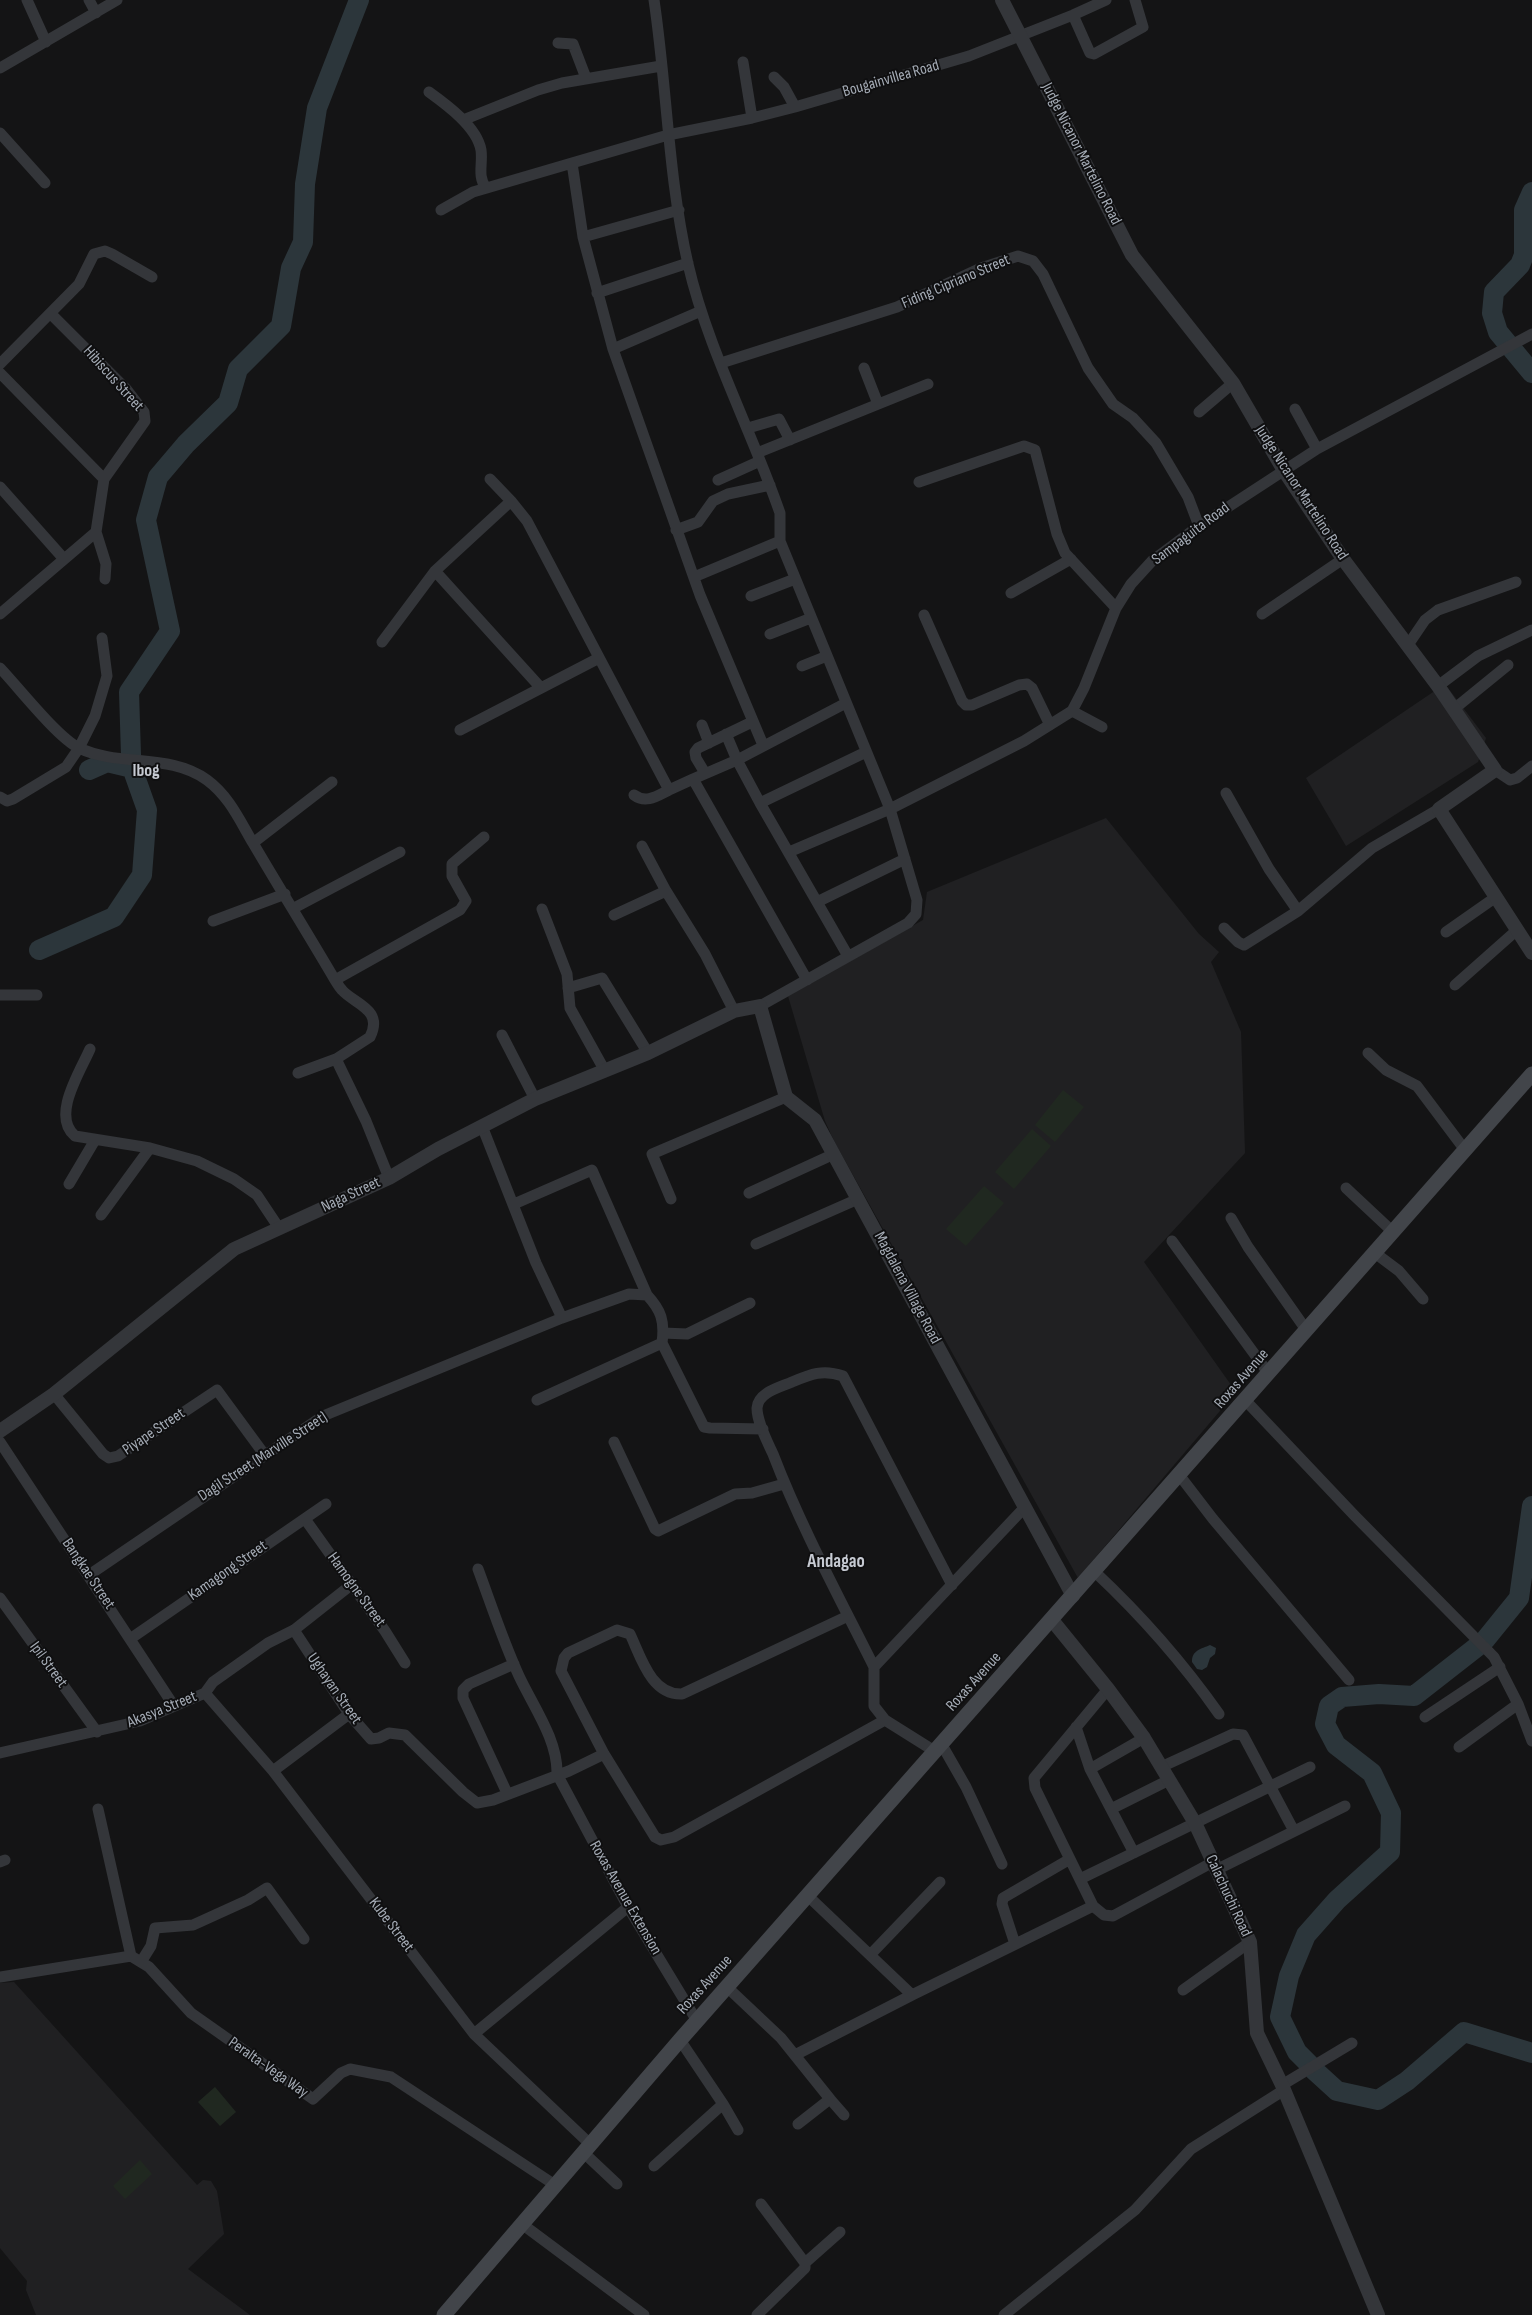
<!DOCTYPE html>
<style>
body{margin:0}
canvas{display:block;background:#141415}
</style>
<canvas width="1532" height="2315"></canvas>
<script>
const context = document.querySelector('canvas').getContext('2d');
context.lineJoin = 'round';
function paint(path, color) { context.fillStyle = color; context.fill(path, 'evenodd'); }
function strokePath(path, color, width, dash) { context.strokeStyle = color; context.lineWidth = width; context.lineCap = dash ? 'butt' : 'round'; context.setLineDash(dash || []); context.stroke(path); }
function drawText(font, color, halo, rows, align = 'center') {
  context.font = font + ' "Sofia Sans Condensed",sans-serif'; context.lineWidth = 4; context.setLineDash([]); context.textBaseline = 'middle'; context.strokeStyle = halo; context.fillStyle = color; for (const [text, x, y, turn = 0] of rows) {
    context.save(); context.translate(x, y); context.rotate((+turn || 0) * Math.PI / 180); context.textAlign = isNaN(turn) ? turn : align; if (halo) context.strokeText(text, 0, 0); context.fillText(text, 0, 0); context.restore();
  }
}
paint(new Path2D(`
 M 1445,684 L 1486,738 L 1478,762 L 1346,846 L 1306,778 Z
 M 1106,818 L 1199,934 L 1219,952 L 1211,962 L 1241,1032 L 1245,1153 L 1144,1262 L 1236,1392 L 1078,1578 L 834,1141 L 825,1121 L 788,996 L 923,920 L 927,892 Z
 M 14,1982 L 197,2185 L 203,2180 L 211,2181 L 217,2191 L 224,2234 L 188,2269 L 250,2315 L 36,2315 L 26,2290 L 27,2281 L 0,2248 L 0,1983 Z`), '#202022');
paint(new Path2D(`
 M 1063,1090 L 1084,1107 L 1055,1142 L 1035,1125 Z
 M 1032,1129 L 1051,1146 L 1014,1189 L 995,1172 Z
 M 984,1186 L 1004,1203 L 966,1246 L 946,1229 Z
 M 215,2087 L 236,2112 L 220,2126 L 198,2102 Z
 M 140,2160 L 152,2174 L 125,2199 L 113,2186 Z`), '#202820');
paint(new Path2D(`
 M 1210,1645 L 1216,1648 L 1215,1654 L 1210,1658 L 1207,1667 L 1202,1670 L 1197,1669 L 1192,1662 C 1192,1650 1201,1649 1210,1645 Z`), '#2c363b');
strokePath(new Path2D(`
 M 1532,192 L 1524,210 L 1524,255 L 1520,265 L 1494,292 L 1492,313 L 1498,332 L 1532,373
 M 131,755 L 129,692 L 170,631 L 146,520 L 158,477 L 186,444 L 228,403 L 238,369 L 281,326 L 291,268 L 303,242 L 305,184 L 317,108 L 359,0
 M 89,770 L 107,762 L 132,768
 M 39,950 L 114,917 L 142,875 L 147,810 L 131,765
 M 1485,1640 L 1519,1598 L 1532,1506
 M 1310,2065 L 1297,2052 L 1280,2017 L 1289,1976 L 1306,1935 L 1337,1900 L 1390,1852 L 1391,1813 L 1372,1773 L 1336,1745 L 1325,1724 L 1329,1706 L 1342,1697 L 1379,1694 L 1414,1696 L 1478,1646
 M 1314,2070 L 1337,2091 L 1378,2100 L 1407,2081 L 1464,2032 L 1532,2053`), '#2c363b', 20);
strokePath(new Path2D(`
 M 27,0 L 46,42
 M 89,0 L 96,13
 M 654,0 C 667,87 668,177 688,264 C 708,350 751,429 780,513 L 780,541 L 890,809 L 917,900 L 916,914 L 908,923 L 760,1006
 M 1073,15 L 1090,53 L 1094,54 L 1143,27 L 1135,0
 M 558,43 L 573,44 L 586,78
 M 743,62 L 752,118
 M 0,68 L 117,0
 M 774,77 L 784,87 L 795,107
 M 429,92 C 447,105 477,127 481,150 C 483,164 477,176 486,188
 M 463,120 L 538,90 L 562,83 L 661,66
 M 0,133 L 45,183
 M 572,163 L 583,237 L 613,349 L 700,595 L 763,745
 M 441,210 L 473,192 L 572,163 L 668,135 L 752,118 L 795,107 L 969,56 L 1073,15 L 1106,0
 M 583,237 L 679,210
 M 597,293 L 688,263
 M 51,314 L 127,390 L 144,412 L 145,421 L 104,479 L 96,532 L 106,564 L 105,579
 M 613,349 L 701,311
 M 721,363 L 897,307 L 981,268 L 1018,256 L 1033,261 L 1043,274 L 1088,368 L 1113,404 L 1133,418 L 1156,443 L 1188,497 L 1199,526
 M 0,364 L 79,284 L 94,254 L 105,251 L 112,254 L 152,277
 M 864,368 L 878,404
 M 0,373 L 104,479
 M 1295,409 L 1317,449
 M 1199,412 L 1233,383
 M 748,428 L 779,419 L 790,440
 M 757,453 L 928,384
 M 490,479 L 511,501 L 527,521 L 669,790 L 693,779
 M 718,480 L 760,461
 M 919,482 L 1024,446 L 1035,450 L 1057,534 L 1065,553 L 1116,608
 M 0,487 L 64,559
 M 676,530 L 698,522 L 713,501 L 728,494 L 770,485
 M 435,571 L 541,688
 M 694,577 L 780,541
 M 1011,593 L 1071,559
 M 751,596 L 795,579
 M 0,614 L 96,532
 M 1262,614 L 1343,559
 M 924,615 L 962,701 L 966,705 L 972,705 L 1019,685 L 1027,684 L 1032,688 L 1050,725
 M 770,634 L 811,618
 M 382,642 L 435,571 L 511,501
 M 1408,645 L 1425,620 L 1438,610 L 1516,582
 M 802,666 L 827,656
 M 0,668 C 19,688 57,737 79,748 C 119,767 170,753 207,780 C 229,796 240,821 253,843 C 280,889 308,934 335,980 C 337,983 339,987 342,990 C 354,1004 384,1009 370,1037 L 336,1059 L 366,1121 L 389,1178
 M 1438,686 L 1478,656 L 1532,630
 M 1454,709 L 1508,665
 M 1072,711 L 1102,727
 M 702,725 L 709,743
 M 460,730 L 599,658
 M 726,734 L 737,760 L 760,803 L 848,956
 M 1495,770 L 1510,780 L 1517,778 L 1532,766
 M 705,773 L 696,758 L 695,752 L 698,748 L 752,722
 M 1226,793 L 1269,869 L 1298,911
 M 634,795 C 646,804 657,796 669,790
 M 0,797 L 7,801 L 13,799 L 66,767 L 79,748 L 95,716 L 107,676 L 102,638
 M 760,803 L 866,752
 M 253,843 L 332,782
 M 642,846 L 666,891 L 705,954 L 734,1011
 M 789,852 L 890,809 L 1024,741 L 1072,711 L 1084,688 L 1116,608 L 1131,584 L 1152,561 L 1199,526 L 1317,449 L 1532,334
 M 817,902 L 905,859
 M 294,908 L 400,852
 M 542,909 L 567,974 L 570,1008 L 605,1071
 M 614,915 L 666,891
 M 213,921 L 285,894
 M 1224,928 L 1238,942 L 1244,945 L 1298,911 L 1372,848 L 1439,809
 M 1446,932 L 1496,897
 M 335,980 L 460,910 L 466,901 L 452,876 L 452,864 L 484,837
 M 807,980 L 693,779 L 737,760 L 846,703
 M 1455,985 L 1517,930
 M 568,988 L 602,978 L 648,1053
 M 0,995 L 37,995
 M 502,1035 L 535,1099
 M 90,1049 C 80,1072 51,1116 75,1136 L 150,1148 L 197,1161 L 234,1179 L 257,1195 L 279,1228
 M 1368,1053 L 1386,1070 L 1417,1086 L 1465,1150
 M 298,1073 L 336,1059
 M 482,1126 L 536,1263 L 562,1318
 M 69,1184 L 95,1140
 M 1346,1188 L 1393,1232
 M 749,1193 L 834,1154
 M 671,1199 L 652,1154 L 786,1097
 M 514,1204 L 592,1170 L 647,1295
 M 101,1215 L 150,1148
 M 1231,1218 L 1248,1247 L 1307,1331
 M 1172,1241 L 1269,1374
 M 756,1244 L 858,1199
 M 1375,1253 L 1399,1271 L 1423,1299
 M 663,1333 L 687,1334 L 750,1303
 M 54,1394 L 103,1454 L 109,1458 L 118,1456 L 217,1390 L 264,1454
 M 537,1400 L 662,1343 L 704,1427 L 710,1428 L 763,1429
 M 1246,1401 L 1354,1515 L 1494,1657 L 1518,1704 L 1532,1741
 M 0,1442 L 174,1706
 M 614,1442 L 655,1529 L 658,1531 L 735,1494 L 752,1493 L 784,1484
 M 1180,1476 L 1213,1519 L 1349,1680
 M 305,1519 L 385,1631 L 405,1663
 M 478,1569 C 491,1604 503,1641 519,1676 C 533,1706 558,1740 557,1774
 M 1095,1572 C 1143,1617 1181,1660 1219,1714
 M 89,1575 L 323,1416 L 562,1318 L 629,1294 L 647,1295 C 661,1310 665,1321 662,1343
 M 0,1598 L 97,1732
 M 848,1616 L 682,1694 C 651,1695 641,1657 630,1634 L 617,1630 L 568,1653 L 564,1658 L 561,1671 L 604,1754 L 655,1837 L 661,1840 L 674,1837 L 885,1720 L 874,1706 L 874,1667 L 1025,1507
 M 294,1630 L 349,1714 L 371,1739 L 379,1738 L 389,1733 L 405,1735 L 463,1792 L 477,1803 L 493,1800 L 569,1771 L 604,1754
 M 130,1639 L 326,1504
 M 874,1667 C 839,1597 801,1527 773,1454 C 767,1441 757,1422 757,1408 C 758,1392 781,1387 792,1382 C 811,1374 823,1369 843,1376 L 952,1585
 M 1108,1689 L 1034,1778 L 1035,1788 L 1093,1906 L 1104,1915 L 1113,1916 L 1213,1862
 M 205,1693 L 273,1771 L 474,2034 L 590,2144
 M 1425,1717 L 1500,1667
 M 885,1720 L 936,1752
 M 1076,1727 L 1090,1769 L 1134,1853
 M 942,1745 L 966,1787 L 1002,1864
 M 1459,1747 L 1518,1704
 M 0,1753 L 140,1721 L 205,1693 L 213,1682 L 268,1643 L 294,1630 L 351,1585
 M 1161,1767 L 1233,1734 L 1243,1735 L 1294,1831
 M 1090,1769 L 1144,1738
 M 273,1771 L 349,1714
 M 557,1774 L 628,1907 L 697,2021
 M 507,1793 L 463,1698 L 463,1690 L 469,1684 L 514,1664
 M 98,1809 L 131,1956
 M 1111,1809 L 1169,1780
 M 0,1862 L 5,1860
 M 1216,1870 L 1345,1806
 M 1080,1879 L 1310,1767
 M 808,1896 L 912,1995 L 1093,1906
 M 1015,1944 L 1002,1904 L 1003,1898 L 1070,1859
 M 871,1954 L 940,1882
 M 141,1962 L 151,1946 L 155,1928 L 193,1925 L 248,1900 L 267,1888 L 304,1939
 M 0,1977 L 131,1956 L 149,1967 L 191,2013 L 313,2099 L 341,2073 L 350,2069 L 391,2077 L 555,2185
 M 727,1987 L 781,2038 L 830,2099 L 798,2124
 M 1183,1990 L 1250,1942
 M 474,2034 L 628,1907
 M 795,2055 L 912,1995
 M 1282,2085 L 1352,2043
 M 830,2099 L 844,2115
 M 723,2104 L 738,2130
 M 583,2152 L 617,2184
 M 654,2166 L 723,2104 L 680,2040
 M 522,2224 L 644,2315
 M 805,2263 L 840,2232
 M 757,2315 L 805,2268 L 805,2263 L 761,2204
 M 1004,2315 L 1135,2210 L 1191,2149 L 1284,2090`), '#34363a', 11);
strokePath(new Path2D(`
 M 1002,0 L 1132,255 L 1233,383 L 1283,469 L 1343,559 L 1438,686 L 1495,770 L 1439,809 L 1532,953
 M 0,1431 L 54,1394 L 234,1249 L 389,1178 L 438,1149 L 535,1099 L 648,1053 L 734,1011 L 760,1006 L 786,1097 L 815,1120 L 1073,1596
 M 1052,1620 L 1108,1689 L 1144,1738 L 1195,1823 L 1250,1942 L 1257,2033 L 1282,2085 L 1378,2315`), '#34363a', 14);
strokePath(new Path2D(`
 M 444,2315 L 680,2040 L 1532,1074`), '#42454a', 15);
drawText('16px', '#a5acb6', '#0f0f10', [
 ["Bougainvillea Road",891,79,-16],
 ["Judge Nicanor Martelino Road",1081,154,63],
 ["Fiding Cipriano Street",956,282,-23],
 ["Hibiscus Street",113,379,48],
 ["Judge Nicanor Martelino Road",1301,493,57],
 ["Sampaguita Road",1191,534,-37],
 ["Naga Street",351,1195,-25],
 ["Magdalena Village Road",907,1288,62],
 ["Roxas Avenue",1242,1379,-49],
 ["Piyape Street",154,1432,-34],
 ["Dagil Street (Marville Street)",263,1457,-33],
 ["Kamagong Street",228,1571,-35],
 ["Bangkae Street",88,1574,56],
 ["Hamogne Street",356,1590,54],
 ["Ipil Street",48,1665,54],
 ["Roxas Avenue",974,1682,-48],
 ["Ughayan Street",334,1689,55],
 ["Akasya Street",162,1710,-22],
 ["Calachuchi Road",1228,1896,65],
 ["Roxas Avenue Extension",625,1898,60],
 ["Kube Street",391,1925,53],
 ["Roxas Avenue",705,1985,-48],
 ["Peralta-Vega Way",268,2068,35]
]);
drawText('bold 18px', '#c6cad2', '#0f0f10', [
 ["Ibog",146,771]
]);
drawText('bold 19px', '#c6cad2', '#0f0f10', [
 ["Andagao",836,1562]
]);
</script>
